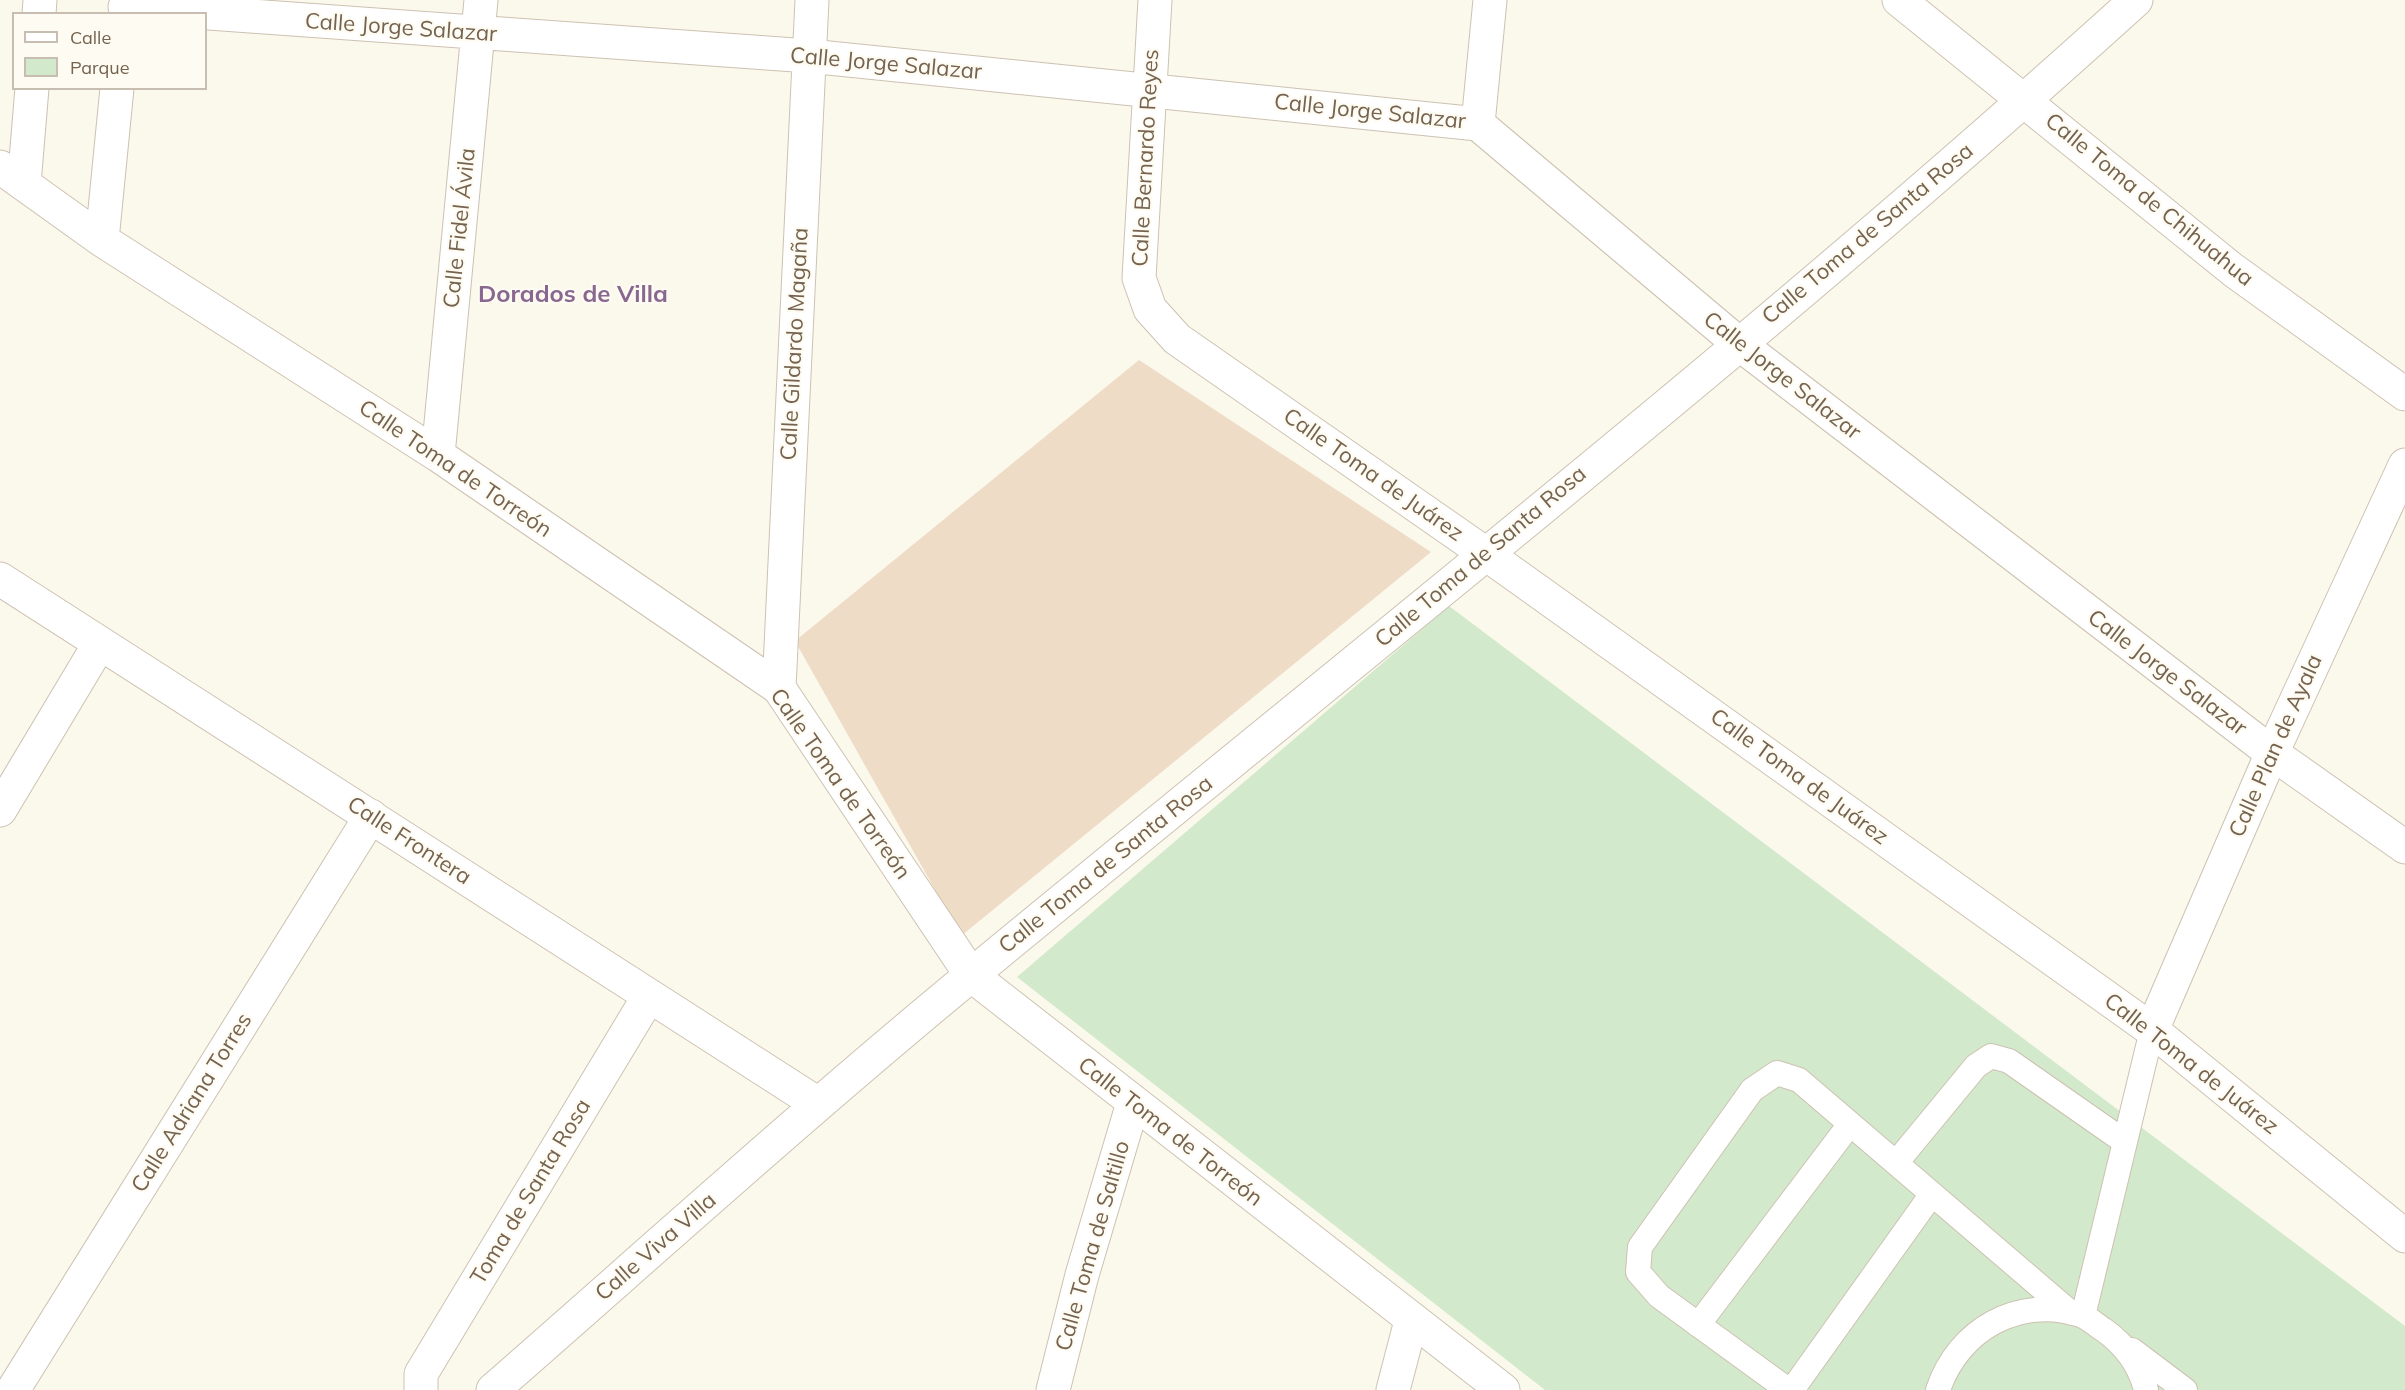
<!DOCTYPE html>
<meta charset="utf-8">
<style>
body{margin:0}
#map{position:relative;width:2405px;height:1390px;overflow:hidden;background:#fbf8ec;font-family:Mulish,sans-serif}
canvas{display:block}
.legend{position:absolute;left:12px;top:12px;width:195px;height:78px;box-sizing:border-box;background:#fefbf2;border:2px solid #c7beb1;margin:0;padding:8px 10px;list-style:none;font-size:18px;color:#756350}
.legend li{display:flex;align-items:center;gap:12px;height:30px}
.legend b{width:30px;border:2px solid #c7beb1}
</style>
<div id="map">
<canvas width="2405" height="1390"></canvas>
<ul class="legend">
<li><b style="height:8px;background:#fff"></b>Calle</li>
<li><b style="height:16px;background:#d2e9cb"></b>Parque</li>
</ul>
</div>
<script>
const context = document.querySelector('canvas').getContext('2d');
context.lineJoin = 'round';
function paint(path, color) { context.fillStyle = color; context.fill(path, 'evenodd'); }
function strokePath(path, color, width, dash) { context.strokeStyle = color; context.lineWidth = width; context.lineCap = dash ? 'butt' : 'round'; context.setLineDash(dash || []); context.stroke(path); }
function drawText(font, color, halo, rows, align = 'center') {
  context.font = font + ' Mulish,sans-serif'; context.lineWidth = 4.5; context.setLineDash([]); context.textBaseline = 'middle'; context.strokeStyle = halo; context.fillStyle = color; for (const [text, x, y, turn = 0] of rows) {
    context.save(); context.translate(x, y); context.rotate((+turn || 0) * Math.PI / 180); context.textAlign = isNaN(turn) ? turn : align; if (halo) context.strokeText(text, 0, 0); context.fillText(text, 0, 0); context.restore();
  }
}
paint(new Path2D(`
 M 1449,606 L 2405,1326 L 2405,1390 L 1545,1390 L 1017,977 Z`), '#d2e9cb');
paint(new Path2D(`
 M 1139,360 L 1431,552 L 961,936 L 795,641 Z`), '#efdcc6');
const lane = new Path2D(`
 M 1896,1163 L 1976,1066 L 1991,1056 L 2009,1061 L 2125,1142
 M 2083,1316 L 2152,1030
 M 1698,1325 L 1850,1124
 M 2132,1350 L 2185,1390
 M 1788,1390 L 1659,1296 L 1638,1272 L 1640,1247 L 1752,1090 L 1777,1073 L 1799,1080 L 2071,1313
 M 1792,1390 L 1932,1194
 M 1938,1390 C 1958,1330 2018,1295 2081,1315 C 2089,1318 2097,1326 2104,1330 C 2125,1345 2140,1366 2146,1390`);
const street = new Path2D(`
 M 1155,0 L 1139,278 L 1150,309 L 1177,339 L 1486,554 L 2152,1030 L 2405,1236
 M 1899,0 L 2233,270 L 2405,394
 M 125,7 L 809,56 L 1478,124 L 1738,343 L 2272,753 L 2405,847
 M 39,14 L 40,0
 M 1478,124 L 1490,0
 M 0,167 L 102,240 L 438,455 L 779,688 L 971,975 L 1503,1390
 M 24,184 L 32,88
 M 102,240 L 117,88
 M 438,455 L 481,0
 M 0,579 L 818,1104
 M 779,688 L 812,0
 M 0,810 L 100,643
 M 2152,1030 L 2272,753 L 2405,465
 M 13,1390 L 371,816
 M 421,1390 L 421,1374 L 649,996
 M 493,1390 C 653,1250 811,1107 975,972 C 1364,651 1762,339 2136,0
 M 1053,1390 L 1082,1275 L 1133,1103
 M 1393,1390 L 1411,1321`);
strokePath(lane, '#cdc2b2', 26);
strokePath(street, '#cdc2b2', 35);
strokePath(lane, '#fff', 24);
strokePath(street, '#fff', 33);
drawText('22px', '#756350', '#fefbf2', [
 ["Calle Jorge Salazar",401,28,4],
 ["Calle Jorge Salazar",886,64,5],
 ["Calle Jorge Salazar",1370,112,6],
 ["Calle Bernardo Reyes",1146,158,-87],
 ["Calle Toma de Chihuahua",2149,200,39],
 ["Calle Fidel Ávila",460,228,-84],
 ["Calle Toma de Santa Rosa",1868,234,-40],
 ["Calle Gildardo Magaña",795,344,-87],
 ["Calle Jorge Salazar",1782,376,38],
 ["Calle Toma de Torreón",455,469,34],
 ["Calle Toma de Juárez",1373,475,35],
 ["Calle Toma de Santa Rosa",1481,557,-40],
 ["Calle Jorge Salazar",2167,673,37],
 ["Calle Plan de Ayala",2276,746,-66],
 ["Calle Toma de Juárez",1799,777,36],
 ["Calle Toma de Torreón",840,784,55],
 ["Calle Frontera",409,841,33],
 ["Calle Toma de Santa Rosa",1106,865,-39],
 ["Calle Toma de Juárez",2191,1064,38],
 ["Calle Adriana Torres",192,1103,-58],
 ["Calle Toma de Torreón",1170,1132,38],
 ["Toma de Santa Rosa",531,1192,-59],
 ["Calle Toma de Saltillo",1093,1246,-74],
 ["Calle Viva Villa",656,1247,-41]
]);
drawText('bold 24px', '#896890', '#fefbf2', [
 ["Dorados de Villa",573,295]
]);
</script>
